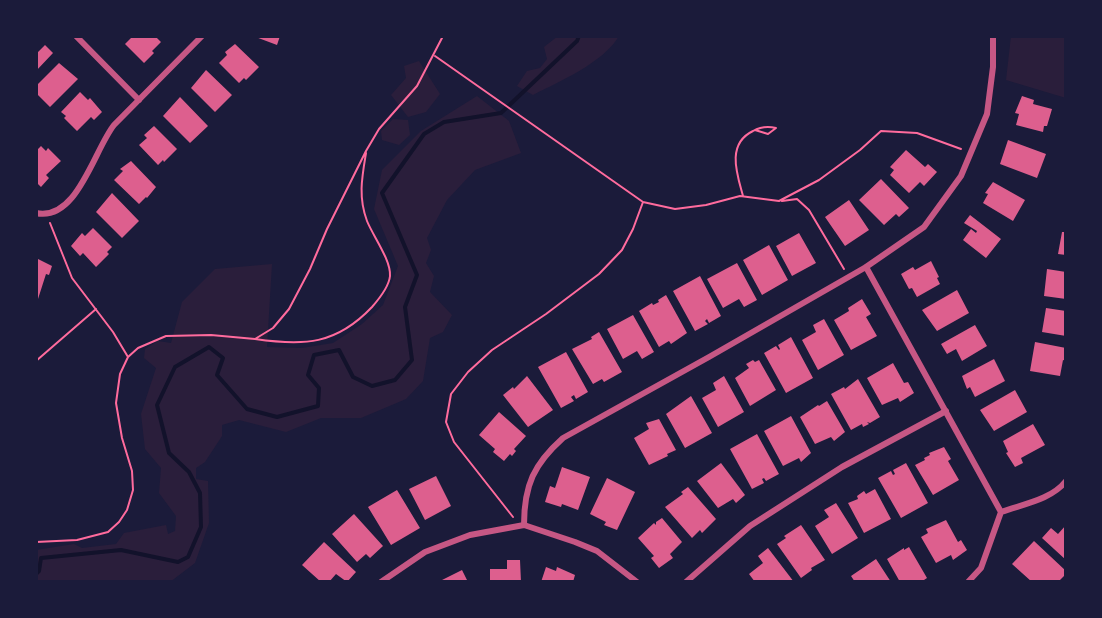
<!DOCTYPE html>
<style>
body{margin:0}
#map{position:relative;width:1102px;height:618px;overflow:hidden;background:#1b1b3a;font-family:Poppins,sans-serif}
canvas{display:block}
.frame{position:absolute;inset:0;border:38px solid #1b1b3a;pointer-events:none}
</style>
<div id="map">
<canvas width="1102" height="618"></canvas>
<div class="frame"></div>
</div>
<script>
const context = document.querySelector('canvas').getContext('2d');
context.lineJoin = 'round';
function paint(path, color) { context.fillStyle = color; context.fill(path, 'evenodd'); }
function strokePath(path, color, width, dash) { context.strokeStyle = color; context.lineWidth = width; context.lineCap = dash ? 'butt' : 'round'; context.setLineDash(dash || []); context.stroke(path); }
paint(new Path2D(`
 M 558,36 L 619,36 C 603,63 560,81 533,95 L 517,86 L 527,71 L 540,68 L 547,59 L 544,47 Z
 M 1011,36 L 1066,36 L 1066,98 L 1006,80 Z
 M 419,61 L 440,94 L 426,112 L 408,117 L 391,95 L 406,78 L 404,66 Z
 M 477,96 L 509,121 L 521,153 L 475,170 L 447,200 L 427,238 L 431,250 L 426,263 L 434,276 L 430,292 L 452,315 L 443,332 L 430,338 L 423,381 L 406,399 L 361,418 L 321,418 L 286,432 L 239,420 L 222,425 L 222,436 L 205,462 L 196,468 L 196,479 L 208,481 L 209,523 L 195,563 L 170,582 L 36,582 L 36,550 L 74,544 L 82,548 L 116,544 L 124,533 L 166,525 L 168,534 L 175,531 L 176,516 L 159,493 L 161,468 L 145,449 L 141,414 L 156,368 L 144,358 L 145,349 L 158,341 L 171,343 L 182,302 L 215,269 L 272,264 L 267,347 L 302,348 L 333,343 L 362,324 L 383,305 L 398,266 L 374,209 L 382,170 L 421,131 Z
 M 393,119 L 408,120 L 410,135 L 399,145 L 382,140 L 381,131 Z`), '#2a1e3b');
strokePath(new Path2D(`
 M 36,574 L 39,571 L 41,558 L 121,550 L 178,562 L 188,557 L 201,527 L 200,493 L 189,472 L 169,453 L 157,405 L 175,367 L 209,347 L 223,358 L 217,375 L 247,409 L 277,417 L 318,406 L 319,388 L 308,375 L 314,355 L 339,350 L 353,377 L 372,386 L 395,380 L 412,360 L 405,307 L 417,275 L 382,193 L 424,134 L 444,122 L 501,113 L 577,41 L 579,36`), '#12122b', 4);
paint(new Path2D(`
 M 133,36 L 155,36 L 161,42 L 152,51 L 154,53 L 144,63 L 125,44 Z
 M 253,36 L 280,36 L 277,45 Z
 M 235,44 L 259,67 L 246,80 L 244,78 L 239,83 L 219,63 L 227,55 L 225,52 Z
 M 45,45 L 53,53 L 36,71 L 36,50 L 38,52 Z
 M 59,63 L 78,79 L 50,107 L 36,93 L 36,86 Z
 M 206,70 L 232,95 L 215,112 L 191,88 Z
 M 80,92 L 88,100 L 90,98 L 102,112 L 94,120 L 91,117 L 77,131 L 64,118 L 66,116 L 61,112 Z
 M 1022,96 L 1034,100 L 1033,104 L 1052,109 L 1047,126 L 1044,126 L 1043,132 L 1016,125 L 1019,114 L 1015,113 Z
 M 180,97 L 208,126 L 190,143 L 163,116 Z
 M 154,126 L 177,149 L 164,162 L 163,160 L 158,165 L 139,145 L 147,138 L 144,135 Z
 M 1008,140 L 1046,154 L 1037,178 L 1000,164 Z
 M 41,146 L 46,151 L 48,148 L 61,161 L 46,175 L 49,178 L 41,187 L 36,182 L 36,151 Z
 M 906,150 L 925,167 L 928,164 L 937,172 L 924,186 L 920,182 L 909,193 L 890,175 L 894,170 L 890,167 Z
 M 131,161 L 156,187 L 147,198 L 146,197 L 139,204 L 114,180 L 123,171 L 120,169 Z
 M 881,179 L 909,208 L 899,217 L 896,214 L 884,225 L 859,200 Z
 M 993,182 L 1025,200 L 1013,221 L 983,203 L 988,194 L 985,193 Z
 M 112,193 L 139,221 L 122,238 L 96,212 Z
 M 849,200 L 869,230 L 845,246 L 825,217 Z
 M 970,215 L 1001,239 L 986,258 L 963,240 L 971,229 L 976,233 L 977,231 L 964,223 Z
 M 93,228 L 112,247 L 107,252 L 109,254 L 96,267 L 83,253 L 80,256 L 71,246 L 82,233 L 85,236 Z
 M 1062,232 L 1066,232 L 1066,255 L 1058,254 Z
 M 799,233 L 816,263 L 792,276 L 776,246 Z
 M 769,245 L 788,280 L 762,295 L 743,260 Z
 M 36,258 L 52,266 L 49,275 L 46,274 L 38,299 L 36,298 Z
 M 931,261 L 939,277 L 937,278 L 940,284 L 917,297 L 912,288 L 909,289 L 901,274 L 913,267 L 915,270 Z
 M 737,263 L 757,300 L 744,307 L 739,299 L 723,308 L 707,279 Z
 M 1047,269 L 1066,272 L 1066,299 L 1044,296 Z
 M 700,276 L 721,316 L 709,323 L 707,319 L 705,321 L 708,324 L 695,331 L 673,291 Z
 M 957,290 L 969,313 L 937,331 L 922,310 Z
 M 666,295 L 687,333 L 671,344 L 669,341 L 659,347 L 639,311 L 652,303 L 653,305 L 659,302 L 658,300 Z
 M 862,299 L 871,314 L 866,317 L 877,336 L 851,350 L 834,320 L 849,311 L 848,308 Z
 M 1046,308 L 1066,311 L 1066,336 L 1042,332 Z
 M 633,315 L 654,352 L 642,359 L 637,351 L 623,359 L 607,329 Z
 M 824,319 L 844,355 L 818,370 L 802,340 L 816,332 L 813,325 Z
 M 975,325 L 987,346 L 962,361 L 956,349 L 947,354 L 941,344 Z
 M 599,332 L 622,372 L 604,382 L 602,379 L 593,384 L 572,349 L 592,339 L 591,337 Z
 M 791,337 L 813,378 L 786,393 L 764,353 L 776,346 L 779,350 L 780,349 L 778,345 Z
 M 1035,342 L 1066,348 L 1066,361 L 1063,360 L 1060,376 L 1030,371 Z
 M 566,352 L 588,392 L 576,399 L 574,395 L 571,397 L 574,401 L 561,408 L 538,367 Z
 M 994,359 L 1005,381 L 975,397 L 970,387 L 967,389 L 962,376 Z
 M 753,360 L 755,362 L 759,360 L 776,390 L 750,406 L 735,378 L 749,368 L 746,364 Z
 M 893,363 L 904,383 L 908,382 L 914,393 L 900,402 L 898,398 L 882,405 L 867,378 Z
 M 527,376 L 553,410 L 528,427 L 503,395 L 513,387 L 514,389 Z
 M 724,376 L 744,412 L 718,427 L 702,398 L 716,390 L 713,383 Z
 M 858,379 L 880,417 L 870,423 L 867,422 L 869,424 L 863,427 L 862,424 L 851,430 L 831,394 L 844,387 L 845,389 Z
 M 1015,390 L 1027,412 L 994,431 L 980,410 Z
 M 691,396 L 712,433 L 685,448 L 666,414 Z
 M 827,401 L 845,432 L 834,441 L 831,437 L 815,444 L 800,417 L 818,405 L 819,406 Z
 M 499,412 L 526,436 L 514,449 L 516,451 L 512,456 L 510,454 L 504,461 L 493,452 L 495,449 L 479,435 Z
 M 791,416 L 811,453 L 801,462 L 799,458 L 783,466 L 764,431 Z
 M 659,419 L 676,450 L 667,454 L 668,456 L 649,465 L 634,438 L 649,429 L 646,423 Z
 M 1033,424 L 1045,445 L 1021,458 L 1023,463 L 1015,467 L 1006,453 L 1008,452 L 1003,441 Z
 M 757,434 L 779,474 L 766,481 L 764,478 L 762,479 L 764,483 L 752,489 L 730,449 Z
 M 944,447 L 951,459 L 948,461 L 959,480 L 933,495 L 915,465 L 925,460 L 924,458 L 930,455 L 929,453 Z
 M 721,463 L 745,495 L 736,503 L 733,499 L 718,508 L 697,481 Z
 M 906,463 L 928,503 L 901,518 L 878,478 L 891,471 L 893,475 L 895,474 L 893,470 Z
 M 562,467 L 590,477 L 578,510 L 562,504 L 561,507 L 545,502 L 550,486 L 555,488 Z
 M 436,476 L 451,506 L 425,520 L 409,489 Z
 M 607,478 L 635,492 L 617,530 L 604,525 L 606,522 L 590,514 Z
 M 688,487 L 716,519 L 702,533 L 700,530 L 692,538 L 665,507 L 683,494 L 681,492 Z
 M 875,489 L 891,519 L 864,533 L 848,503 L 858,499 L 857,496 L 864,491 L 866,494 Z
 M 397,490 L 420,528 L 391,545 L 368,507 Z
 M 836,503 L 858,538 L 832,554 L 815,526 L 829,517 L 824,510 Z
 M 354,514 L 383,546 L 370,558 L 366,554 L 357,562 L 332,534 Z
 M 662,518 L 682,542 L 670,554 L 673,558 L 659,568 L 651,558 L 654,556 L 638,538 L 654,523 L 656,525 L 656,522 Z
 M 946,520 L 958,542 L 961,540 L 967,550 L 953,560 L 951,555 L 936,563 L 921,537 L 928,533 L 926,529 Z
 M 801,525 L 825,560 L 811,568 L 812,570 L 801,578 L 777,544 L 786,538 L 784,536 Z
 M 1066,525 L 1066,560 L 1042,538 L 1051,528 L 1058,534 Z
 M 1034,541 L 1066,571 L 1066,574 L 1058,582 L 1032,582 L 1012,564 Z
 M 324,542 L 356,572 L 347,582 L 336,574 L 329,582 L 321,582 L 302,565 Z
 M 909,547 L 927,578 L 921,582 L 900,582 L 887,559 L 904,548 L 904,550 Z
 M 768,548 L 794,582 L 755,582 L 749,574 L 763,563 L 758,556 Z
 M 876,559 L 891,582 L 855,582 L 851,576 Z
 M 507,560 L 520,560 L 521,582 L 490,582 L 490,569 L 507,569 Z
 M 546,567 L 556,571 L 557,567 L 575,575 L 573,582 L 541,582 Z
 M 462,570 L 468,582 L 438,582 Z`), '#dd5f8e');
strokePath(new Path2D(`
 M 435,56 L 643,202 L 675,209 L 706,205 L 740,196 L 779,201 L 819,180 L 860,150 L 881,131 L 917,133 L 961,149
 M 743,196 C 737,174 726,144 753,131 C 760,127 768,126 776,128 L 768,134 L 755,130
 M 782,201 L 797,199 L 809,210 L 844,269
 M 50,223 L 72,278 L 113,332 L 128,357
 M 255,339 C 304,346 336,345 372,307 C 379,299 389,287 390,276 C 391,260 373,236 367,221 C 358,197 362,177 366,153
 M 36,361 L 96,309
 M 513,517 L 454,442 L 446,422 L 451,394 L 468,372 L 492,350 L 546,314 L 599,274 L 622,250 L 633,229 L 643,202
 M 36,542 L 77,540 L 108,532 L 119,522 L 127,510 L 133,490 L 132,471 L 122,438 L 116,403 L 120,374 L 128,357 L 138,348 L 166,336 L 211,335 L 255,339 L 273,328 L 289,309 L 310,269 L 327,229 L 366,151 L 379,129 L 417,86 L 443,36`), '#ff6b9d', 2);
strokePath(new Path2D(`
 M 76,36 L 139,100
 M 36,213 C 77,222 94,150 114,125 L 202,36
 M 866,267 L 1001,512 L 981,568 L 968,582
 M 1001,512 C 1023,504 1051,500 1066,481
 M 524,525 C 524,485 534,464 563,438 L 709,357 L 866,267 L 924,227 L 961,176 L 987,114 L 993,67 L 993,36
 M 381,582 L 425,552 L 470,535 L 524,525 L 575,542 L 597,551 L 637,582
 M 686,582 L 750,526 L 842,467 L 946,411`), '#c65784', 6);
</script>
